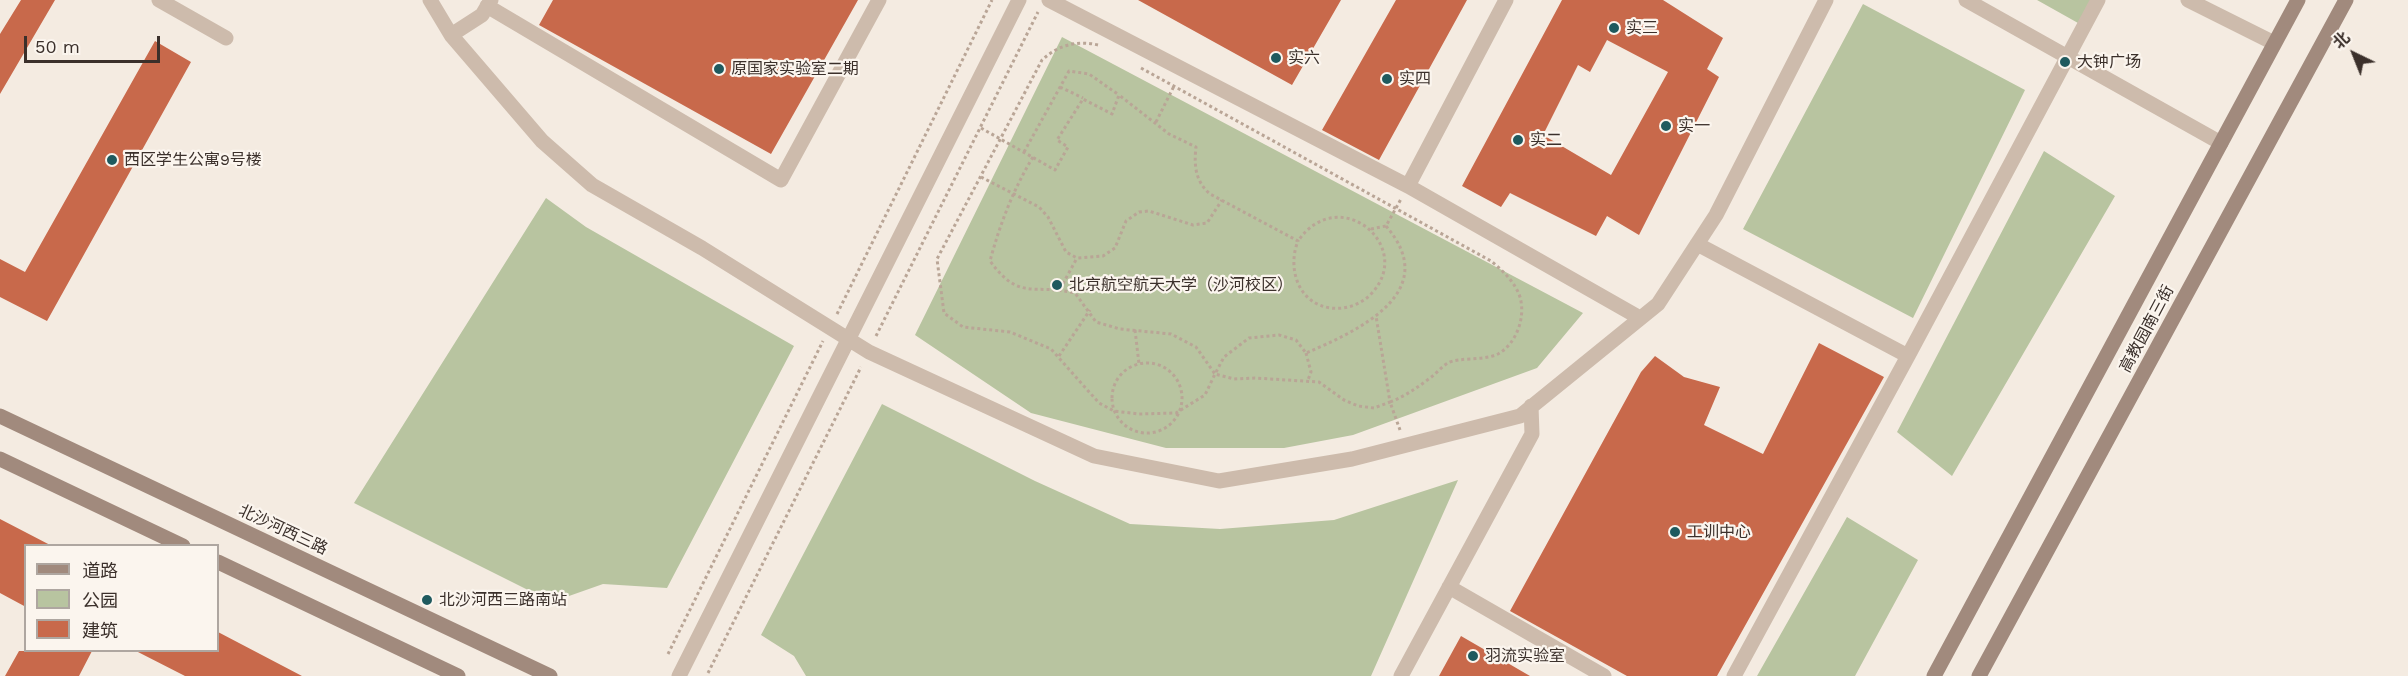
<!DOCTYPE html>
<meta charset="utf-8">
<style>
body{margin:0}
#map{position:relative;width:2408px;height:676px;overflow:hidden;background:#f4ebe1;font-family:"Work Sans","Noto Sans SC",sans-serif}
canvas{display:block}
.legend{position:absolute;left:24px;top:544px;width:195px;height:108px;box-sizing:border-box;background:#fbf5ee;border:2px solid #aea6a0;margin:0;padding:8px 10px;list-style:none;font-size:18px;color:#3b302b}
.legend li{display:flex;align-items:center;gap:12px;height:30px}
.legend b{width:30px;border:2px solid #aea6a0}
.north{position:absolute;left:2324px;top:24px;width:60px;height:60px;-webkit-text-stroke:4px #fbf5ee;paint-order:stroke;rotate:317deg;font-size:16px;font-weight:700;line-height:24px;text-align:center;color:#3b302b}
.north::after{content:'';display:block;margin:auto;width:21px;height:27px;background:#3b302b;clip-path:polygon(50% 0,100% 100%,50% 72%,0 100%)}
.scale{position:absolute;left:24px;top:36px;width:136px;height:27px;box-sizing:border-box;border:3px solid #3b302b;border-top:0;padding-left:8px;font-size:18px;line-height:21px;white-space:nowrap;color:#3b302b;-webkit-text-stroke:4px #fbf5ee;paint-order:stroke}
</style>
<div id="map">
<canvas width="2408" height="676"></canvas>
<ul class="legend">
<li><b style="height:8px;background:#a18a7d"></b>道路</li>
<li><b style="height:16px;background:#b8c4a0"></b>公园</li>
<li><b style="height:16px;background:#c8694b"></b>建筑</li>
</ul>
<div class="north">北</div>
<div class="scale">50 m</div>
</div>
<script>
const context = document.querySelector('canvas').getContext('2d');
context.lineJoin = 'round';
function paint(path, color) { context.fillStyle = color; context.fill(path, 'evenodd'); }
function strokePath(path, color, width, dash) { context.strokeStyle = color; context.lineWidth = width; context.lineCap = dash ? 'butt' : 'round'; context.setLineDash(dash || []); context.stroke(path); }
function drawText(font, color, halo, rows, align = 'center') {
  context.font = font + ' "Work Sans","Noto Sans SC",sans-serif'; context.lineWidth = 4.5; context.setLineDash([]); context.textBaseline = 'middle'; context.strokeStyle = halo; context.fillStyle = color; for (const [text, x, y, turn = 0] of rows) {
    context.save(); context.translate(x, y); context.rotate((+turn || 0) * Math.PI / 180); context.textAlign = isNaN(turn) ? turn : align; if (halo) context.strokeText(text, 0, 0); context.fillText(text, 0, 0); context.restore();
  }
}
paint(new Path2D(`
 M 2037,0 L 2091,0 L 2078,23 Z
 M 1863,4 L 2025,90 L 1913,318 L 1743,229 Z
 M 1062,37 L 1583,313 L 1537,368 L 1353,435 L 1284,448 L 1166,448 L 1031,413 L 915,335 Z
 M 2044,151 L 2115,196 L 1952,476 L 1897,432 Z
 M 546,198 L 586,227 L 794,346 L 667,588 L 603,584 L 552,602 L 354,503 Z
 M 882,404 L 1035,481 L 1130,524 L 1220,529 L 1334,520 L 1458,480 L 1371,676 L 806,676 L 794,656 L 761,635 Z
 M 1847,517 L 1918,560 L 1855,676 L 1757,676 Z`), '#b8c4a0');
paint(new Path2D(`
 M 21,0 L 55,0 L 0,94 L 0,34 Z
 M 553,0 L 858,0 L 771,154 L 539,25 Z
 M 1138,0 L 1341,0 L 1292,85 Z
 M 1396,0 L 1467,0 L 1379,160 L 1322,130 Z
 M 1562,0 L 1663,0 L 1723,38 L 1707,69 L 1719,77 L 1639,235 L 1607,216 L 1596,236 L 1510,193 L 1501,207 L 1462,186 ZM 1607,40 L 1668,72 L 1611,175 L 1543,135 L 1578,65 L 1590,72 Z
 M 155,41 L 191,62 L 47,321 L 0,297 L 0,259 L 25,272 Z
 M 1819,343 L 1884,377 L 1717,676 L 1627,676 L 1510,611 L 1641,372 L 1655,356 L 1684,377 L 1720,387 L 1704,425 L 1763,454 Z
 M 0,519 L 52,546 L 26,546 L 26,607 L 0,593 Z
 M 218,632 L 302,676 L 185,676 L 136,651 L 218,651 Z
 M 1461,636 L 1530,676 L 1439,676 Z
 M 19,651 L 92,651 L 79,676 L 5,676 Z`), '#c8694b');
strokePath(new Path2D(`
 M 1098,45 C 1077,40 1058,45 1042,60 L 937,259 L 944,313 L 963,327 L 1010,332 L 1051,349 L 1099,403 L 1114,411 L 1139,414 L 1176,413 L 1205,395 L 1215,374 L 1234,379 L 1255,378 L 1319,382 L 1344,400 L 1358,406 L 1374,408 L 1390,402 L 1376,316
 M 1141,68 L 1491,261 C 1503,271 1515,282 1520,297 C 1526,318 1516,344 1498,354 C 1483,361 1458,357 1448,363 C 1441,367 1436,374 1430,378 C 1417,388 1405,396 1390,402 L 1400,430
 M 1060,87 L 1083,98
 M 1156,122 L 1174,86
 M 981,128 L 1055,170 L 1068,147 L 1057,140 L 1083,99 L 1112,114 L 1119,95 L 1169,134 L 1196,147 C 1194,165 1195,181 1210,194 L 1298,241 C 1287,268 1298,304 1331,308 C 1346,310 1362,304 1372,293 C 1415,246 1339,182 1298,241
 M 1024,152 L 1069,71 L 1089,74 L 1119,95
 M 1033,157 C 1013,190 1000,224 990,261 C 1020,302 1033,283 1075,293 L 1096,322 L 1120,329 L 1171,334 L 1196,347 L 1215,374 L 1224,357 L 1249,338 L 1279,335 L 1296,340 L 1306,353 C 1358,331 1443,292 1386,226
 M 981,177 L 1039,207 L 1048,217 L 1066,252 L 1077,258 L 1103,256 L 1115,248 L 1126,221 L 1139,212 L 1149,211 L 1193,225 L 1207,223 L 1222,200
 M 1371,229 L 1386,226 L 1401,199
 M 1060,289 L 1077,258
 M 837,314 L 992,0
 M 1135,330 L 1139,364
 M 876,336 L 1038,12
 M 1306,353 L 1311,372 L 1308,380
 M 1059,356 L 1090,310
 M1112 398a35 35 0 1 1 70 0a35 35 0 1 1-70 0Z
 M 668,654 L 823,341
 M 708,673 L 861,367`), '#b9a596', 3, [3, 3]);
strokePath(new Path2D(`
 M 159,0 L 226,38
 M 430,0 L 451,35 L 542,141 L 592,185 L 702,248 L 869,352 L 1094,456 L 1219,481 L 1352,459 L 1520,416 L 1658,304 L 1716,215 L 1826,0
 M 1049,0 L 1408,186 L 1640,318
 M 1966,0 L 2221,143
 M 2188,0 L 2274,43
 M 487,6 L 781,180 L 879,0
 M 451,35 L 482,15 L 491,0
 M 1408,186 L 1506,0
 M 1697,244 L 1908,356 L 2098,0
 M 1449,587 L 1604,676
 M 679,676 L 1019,0
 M 1401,676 L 1532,434 L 1531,406
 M 1734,676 L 1908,356`), '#cdbbac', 15);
strokePath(new Path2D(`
 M 0,416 L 550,676
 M 0,459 L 183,546
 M 218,562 L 458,676
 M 1934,676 L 2298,0
 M 1979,676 L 2346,0`), '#a18a7d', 15);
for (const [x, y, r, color] of [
 [1614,28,6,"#1f5a5e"],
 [1276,58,6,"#1f5a5e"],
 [2065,62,6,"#1f5a5e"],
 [719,69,6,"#1f5a5e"],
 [1387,79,6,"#1f5a5e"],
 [1666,126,6,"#1f5a5e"],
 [1518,140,6,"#1f5a5e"],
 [112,160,6,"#1f5a5e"],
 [1057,285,6,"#1f5a5e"],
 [1675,532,6,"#1f5a5e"],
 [427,600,6,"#1f5a5e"],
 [1473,656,6,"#1f5a5e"]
]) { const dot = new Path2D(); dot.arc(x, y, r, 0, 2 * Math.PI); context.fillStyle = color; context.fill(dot); strokePath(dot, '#fbf5ee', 2); }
drawText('16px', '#3b302b', '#fbf5ee', [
 ["实三",1626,28],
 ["实六",1288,58],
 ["大钟广场",2077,62],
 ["原国家实验室二期",731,69],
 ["实四",1399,79],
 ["实一",1678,126],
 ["实二",1530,140],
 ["西区学生公寓9号楼",124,160],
 ["北京航空航天大学（沙河校区）",1069,285],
 ["工训中心",1687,532],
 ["北沙河西三路南站",439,600],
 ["羽流实验室",1485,656]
], 'left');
drawText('16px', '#3b302b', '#fbf5ee', [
 ["高教园南三街",2147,329,-62],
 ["北沙河西三路",283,530,25]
]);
</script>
